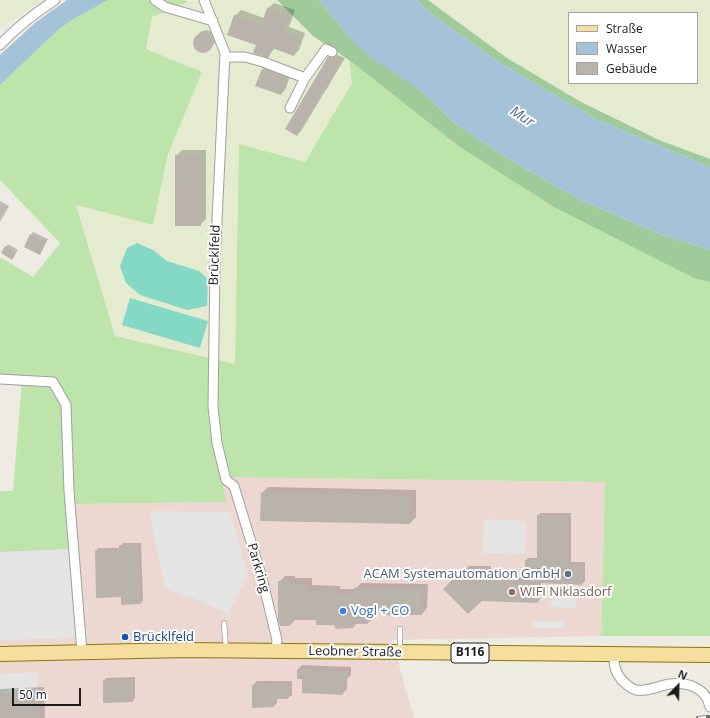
<!DOCTYPE html>
<meta charset="utf-8">
<style>
body{margin:0}
#map{position:relative;width:710px;height:718px;overflow:hidden;background:#edebe2;font-family:"Open Sans",sans-serif}
canvas{display:block}
.legend{position:absolute;left:568px;top:12px;width:130px;height:72px;box-sizing:border-box;background:#fff;border:1px solid #a4a4a4;margin:0;padding:5px 7px;list-style:none;font-size:12px;color:#1c1c1c}
.legend li{display:flex;align-items:center;gap:8px;height:20px}
.legend b{width:20px;border:1px solid #a4a4a4}
.north{position:absolute;left:658px;top:666px;width:40px;height:40px;-webkit-text-stroke:3px #fff;paint-order:stroke;rotate:23deg;font-size:11px;font-weight:700;line-height:16px;text-align:center;color:#1c1c1c}
.north::after{content:'';display:block;margin:auto;width:14px;height:18px;background:#1c1c1c;clip-path:polygon(50% 0,100% 100%,50% 72%,0 100%)}
.scale{position:absolute;left:12px;top:688px;width:69px;height:18px;box-sizing:border-box;border:2px solid #1c1c1c;border-top:0;padding-left:5px;font-size:12px;line-height:14px;white-space:nowrap;color:#1c1c1c;-webkit-text-stroke:3px #fff;paint-order:stroke}
</style>
<div id="map">
<canvas width="710" height="718"></canvas>
<ul class="legend">
<li><b style="height:5px;background:#f6df9e"></b>Straße</li>
<li><b style="height:11px;background:#a4c3d8"></b>Wasser</li>
<li><b style="height:11px;background:#b9b3ac"></b>Gebäude</li>
</ul>
<div class="north">N</div>
<div class="scale">50 m</div>
</div>
<script>
const context = document.querySelector('canvas').getContext('2d');
context.lineJoin = 'round';
function paint(path, color) { context.fillStyle = color; context.fill(path, 'evenodd'); }
function strokePath(path, color, width, dash) { context.strokeStyle = color; context.lineWidth = width; context.lineCap = dash ? 'butt' : 'round'; context.setLineDash(dash || []); context.stroke(path); }
function drawText(font, color, halo, rows, align = 'center') {
  context.font = font + ' "Open Sans",sans-serif'; context.lineWidth = 4; context.setLineDash([]); context.textBaseline = 'middle'; context.strokeStyle = halo; context.fillStyle = color; for (const [text, x, y, turn = 0] of rows) {
    context.save(); context.translate(x, y); context.rotate((+turn || 0) * Math.PI / 180); context.textAlign = isNaN(turn) ? turn : align; if (halo) context.strokeText(text, 0, 0); context.fillText(text, 0, 0); context.restore();
  }
}
paint(new Path2D(`
 M 222,477 L 605,482 L 601,636 L 392,640 L 414,718 L 0,718 L 0,552 L 72,504 L 226,502 Z`), '#edd7d1');
paint(new Path2D(`
 M 0,0 L 42,0 L 4,26 L 0,25 Z
 M 198,0 L 277,0 L 313,36 L 349,60 L 352,83 L 305,162 L 239,144 L 235,365 L 115,336 L 76,205 L 153,225 L 168,154 L 202,72 L 146,49 L 152,17 L 188,2 Z
 M 428,0 L 710,0 L 710,159 L 659,140 L 581,102 L 507,58 ZM 569,13 L 697,13 L 697,83 L 569,83 Z`), '#e4ebce');
paint(new Path2D(`
 M 108,0 L 185,0 L 188,2 L 152,17 L 146,49 L 202,72 L 168,154 L 153,225 L 76,205 L 115,336 L 235,364 L 239,144 L 305,162 L 352,83 L 349,60 L 457,145 L 696,279 L 710,282 L 710,636 L 601,636 L 605,482 L 222,477 L 226,502 L 72,504 L 73,549 L 0,552 L 0,491 L 13,491 L 22,381 L 0,379 L 0,257 L 33,277 L 60,243 L 0,180 L 0,85 L 58,30 L 72,20 Z`), '#bde4aa');
paint(new Path2D(`
 M 277,0 L 319,0 L 348,36 L 420,90 L 452,121 L 497,152 L 578,199 L 662,235 L 710,250 L 710,282 L 696,279 L 554,207 L 457,145 L 349,60 L 313,36 Z
 M 417,0 L 428,0 L 507,58 L 581,102 L 659,140 L 710,159 L 710,167 L 596,119 L 497,61 L 433,15 Z`), '#9fca99');
paint(new Path2D(`
 M 137,243 L 153,250 L 167,261 L 199,271 L 208,279 L 207,306 L 187,310 L 140,295 L 126,283 L 120,266 L 127,248 Z
 M 130,298 L 208,321 L 200,348 L 122,325 Z`), '#84d8c6');
paint(new Path2D(`
 M 149,511 L 230,512 L 248,574 L 228,614 L 186,595 L 186,598 L 165,588 Z
 M 484,519 L 526,521 L 525,554 L 483,553 Z
 M 73,549 L 76,638 L 0,640 L 0,552 Z
 M 552,586 L 577,587 L 576,608 L 551,607 Z
 M 533,621 L 565,621 L 565,628 L 533,628 Z
 M 38,672 L 38,692 L 0,694 L 0,674 Z`), '#e4e4e4');
paint(new Path2D(`
 M 67,0 L 108,0 L 72,20 L 58,30 L 0,85 L 0,55 L 36,22 Z
 M 319,0 L 417,0 L 433,15 L 497,61 L 596,119 L 710,167 L 710,250 L 662,235 L 578,199 L 497,152 L 452,121 L 420,90 L 367,55 L 348,36 Z`), '#a4c3d8');
paint(new Path2D(`
 M 274,3 L 295,10 L 289,27 L 305,33 L 299,50 L 294,55 L 275,48 L 268,57 L 257,45 L 235,16 L 241,10 L 264,18 L 268,8 Z
 M 206,30 L 212,32 L 215,39 L 215,43 L 209,49 L 202,52 L 195,48 L 194,42 L 200,32 Z
 M 333,53 L 345,58 L 301,131 L 297,135 L 286,129 L 329,57 Z
 M 267,65 L 291,74 L 285,90 L 281,94 L 257,85 L 263,69 Z
 M 182,150 L 206,150 L 206,219 L 200,225 L 176,156 Z
 M 0,201 L 9,206 L 0,222 Z
 M 33,232 L 48,239 L 40,254 L 31,235 Z
 M 8,244 L 18,250 L 12,259 L 6,247 Z
 M 268,487 L 416,490 L 416,517 L 410,523 L 261,520 L 262,493 Z
 M 540,513 L 571,513 L 571,562 L 585,562 L 585,581 L 582,584 L 541,582 L 540,599 L 538,602 L 444,589 L 469,566 L 491,566 L 491,577 L 526,578 L 526,560 L 528,558 L 538,558 L 538,516 Z
 M 123,543 L 141,543 L 143,601 L 140,603 L 122,596 L 96,551 L 98,548 L 120,548 Z
 M 285,576 L 295,576 L 295,578 L 312,578 L 312,585 L 340,586 L 340,589 L 355,589 L 361,583 L 428,584 L 427,608 L 422,614 L 376,607 L 376,613 L 367,623 L 334,624 L 317,619 L 296,619 L 290,625 L 280,581 Z
 M 302,665 L 351,667 L 351,675 L 347,679 L 347,689 L 342,694 L 298,669 Z
 M 135,677 L 135,698 L 133,701 L 104,681 L 106,678 Z
 M 257,681 L 292,681 L 292,695 L 288,698 L 277,698 L 277,703 L 274,706 L 253,685 Z
 M 44,687 L 45,717 L 44,718 L 0,718 L 0,689 Z`), '#0003');
paint(new Path2D(`
 M 267,8 L 290,16 L 284,33 L 300,38 L 294,56 L 272,48 L 268,58 L 253,53 L 256,45 L 227,35 L 234,15 L 261,25 Z
 M193 43a10 10 0 1 1 20 0a10 10 0 1 1-20 0Z
 M 328,57 L 341,63 L 326,90 L 324,89 L 297,136 L 285,129 Z
 M 262,69 L 288,79 L 281,95 L 255,86 Z
 M 175,155 L 201,155 L 201,226 L 175,226 Z
 M 30,234 L 46,242 L 40,255 L 24,247 Z
 M 5,246 L 16,253 L 12,260 L 1,253 Z
 M 261,493 L 411,496 L 410,524 L 260,521 Z
 M 537,515 L 568,515 L 568,564 L 583,565 L 582,585 L 539,583 L 538,603 L 482,601 L 468,614 L 443,589 L 465,568 L 489,568 L 489,579 L 525,581 L 525,560 L 537,560 Z
 M 119,545 L 139,545 L 141,604 L 121,605 L 121,597 L 96,598 L 95,550 L 119,550 Z
 M 278,581 L 290,581 L 290,583 L 307,584 L 307,590 L 335,591 L 334,594 L 354,594 L 354,588 L 422,589 L 422,615 L 383,615 L 371,603 L 371,620 L 367,624 L 356,624 L 353,628 L 336,629 L 334,625 L 316,625 L 316,620 L 290,620 L 290,626 L 280,626 L 278,619 Z
 M 297,669 L 347,671 L 347,681 L 343,680 L 343,695 L 302,693 L 302,679 L 297,679 Z
 M 103,680 L 132,680 L 133,702 L 103,703 Z
 M 274,684 L 288,684 L 288,699 L 274,699 L 274,707 L 252,708 L 252,685 Z
 M 38,692 L 40,718 L 0,718 L 0,694 Z`), '#b9b3ac');
const lane = new Path2D(`
 M 224,623 L 226,649
 M 400,629 L 400,651`);
const street = new Path2D(`
 M 155,0 L 165,7 L 213,21
 M 204,0 L 225,53 L 215,263 L 213,407 L 217,443 L 226,480 L 234,486 L 262,578 L 277,640 L 276,651
 M 0,45 C 16,28 35,13 55,0
 M 225,57 L 245,57 L 263,62 L 305,78 L 290,108
 M 305,78 L 326,49 L 332,52
 M 0,379 L 53,382 L 66,405 L 69,491 L 82,652
 M 614,653 C 614,664 614,670 621,679 C 626,684 629,688 636,690 C 647,692 659,686 669,684 C 687,682 706,687 710,707`);
const primary = new Path2D(`
 M 0,654 L 185,650 L 710,655`);
strokePath(lane, '#a0a0a0', 6);
strokePath(street, '#a0a0a0', 11);
strokePath(primary, '#8b7609', 16);
strokePath(lane, '#fff', 4.5);
strokePath(street, '#fff', 9);
strokePath(primary, '#f6df9e', 14);
const rail = new Path2D(`
 M 698,718 L 710,717`);
strokePath(rail, '#6a6a6a', 4);
strokePath(rail, '#fff', 2.5, [8]);
for (const [x, y, r, color] of [
 [568,574,4,"#5c6f8a"],
 [512,592,4,"#8d6e63"],
 [343,611,4,"#3f7fe0"],
 [125,637,4,"#1a4fb4"]
]) { const dot = new Path2D(); dot.arc(x, y, r, 0, 2 * Math.PI); context.fillStyle = color; context.fill(dot); strokePath(dot, '#fff', 1.5); }
for (const [x, y, w] of [
 [470,653,38]
]) { const box = new Path2D(); box.roundRect(x - w / 2, y - 10, w, 20, 3); context.fillStyle = '#fff'; context.fill(box); strokePath(box, '#1c1c1c', 1); }
drawText('bold 12px', '#1c1c1c', null, [
 ["B116",470,653]
]);
drawText('13px', '#1c1c1c', '#fff', [
 ["Brücklfeld",215,255,-88],
 ["Parkring",258,568,74],
 ["Leobner Straße",355,652,1]
]);
drawText('13px', '#4e5e75', '#fff', [
 ["ACAM Systemautomation GmbH",560,574]
], 'right');
drawText('13px', '#785e54', '#fff', [
 ["WIFI Niklasdorf",520,592]
], 'left');
drawText('13px', '#366cbe', '#fff', [
 ["Vogl + CO",351,611]
], 'left');
drawText('13px', '#164399', '#fff', [
 ["Brücklfeld",133,637]
], 'left');
drawText('italic 14px', '#4f6ba5', '#fff', [
 ["Mur",522,117,33]
]);
</script>
